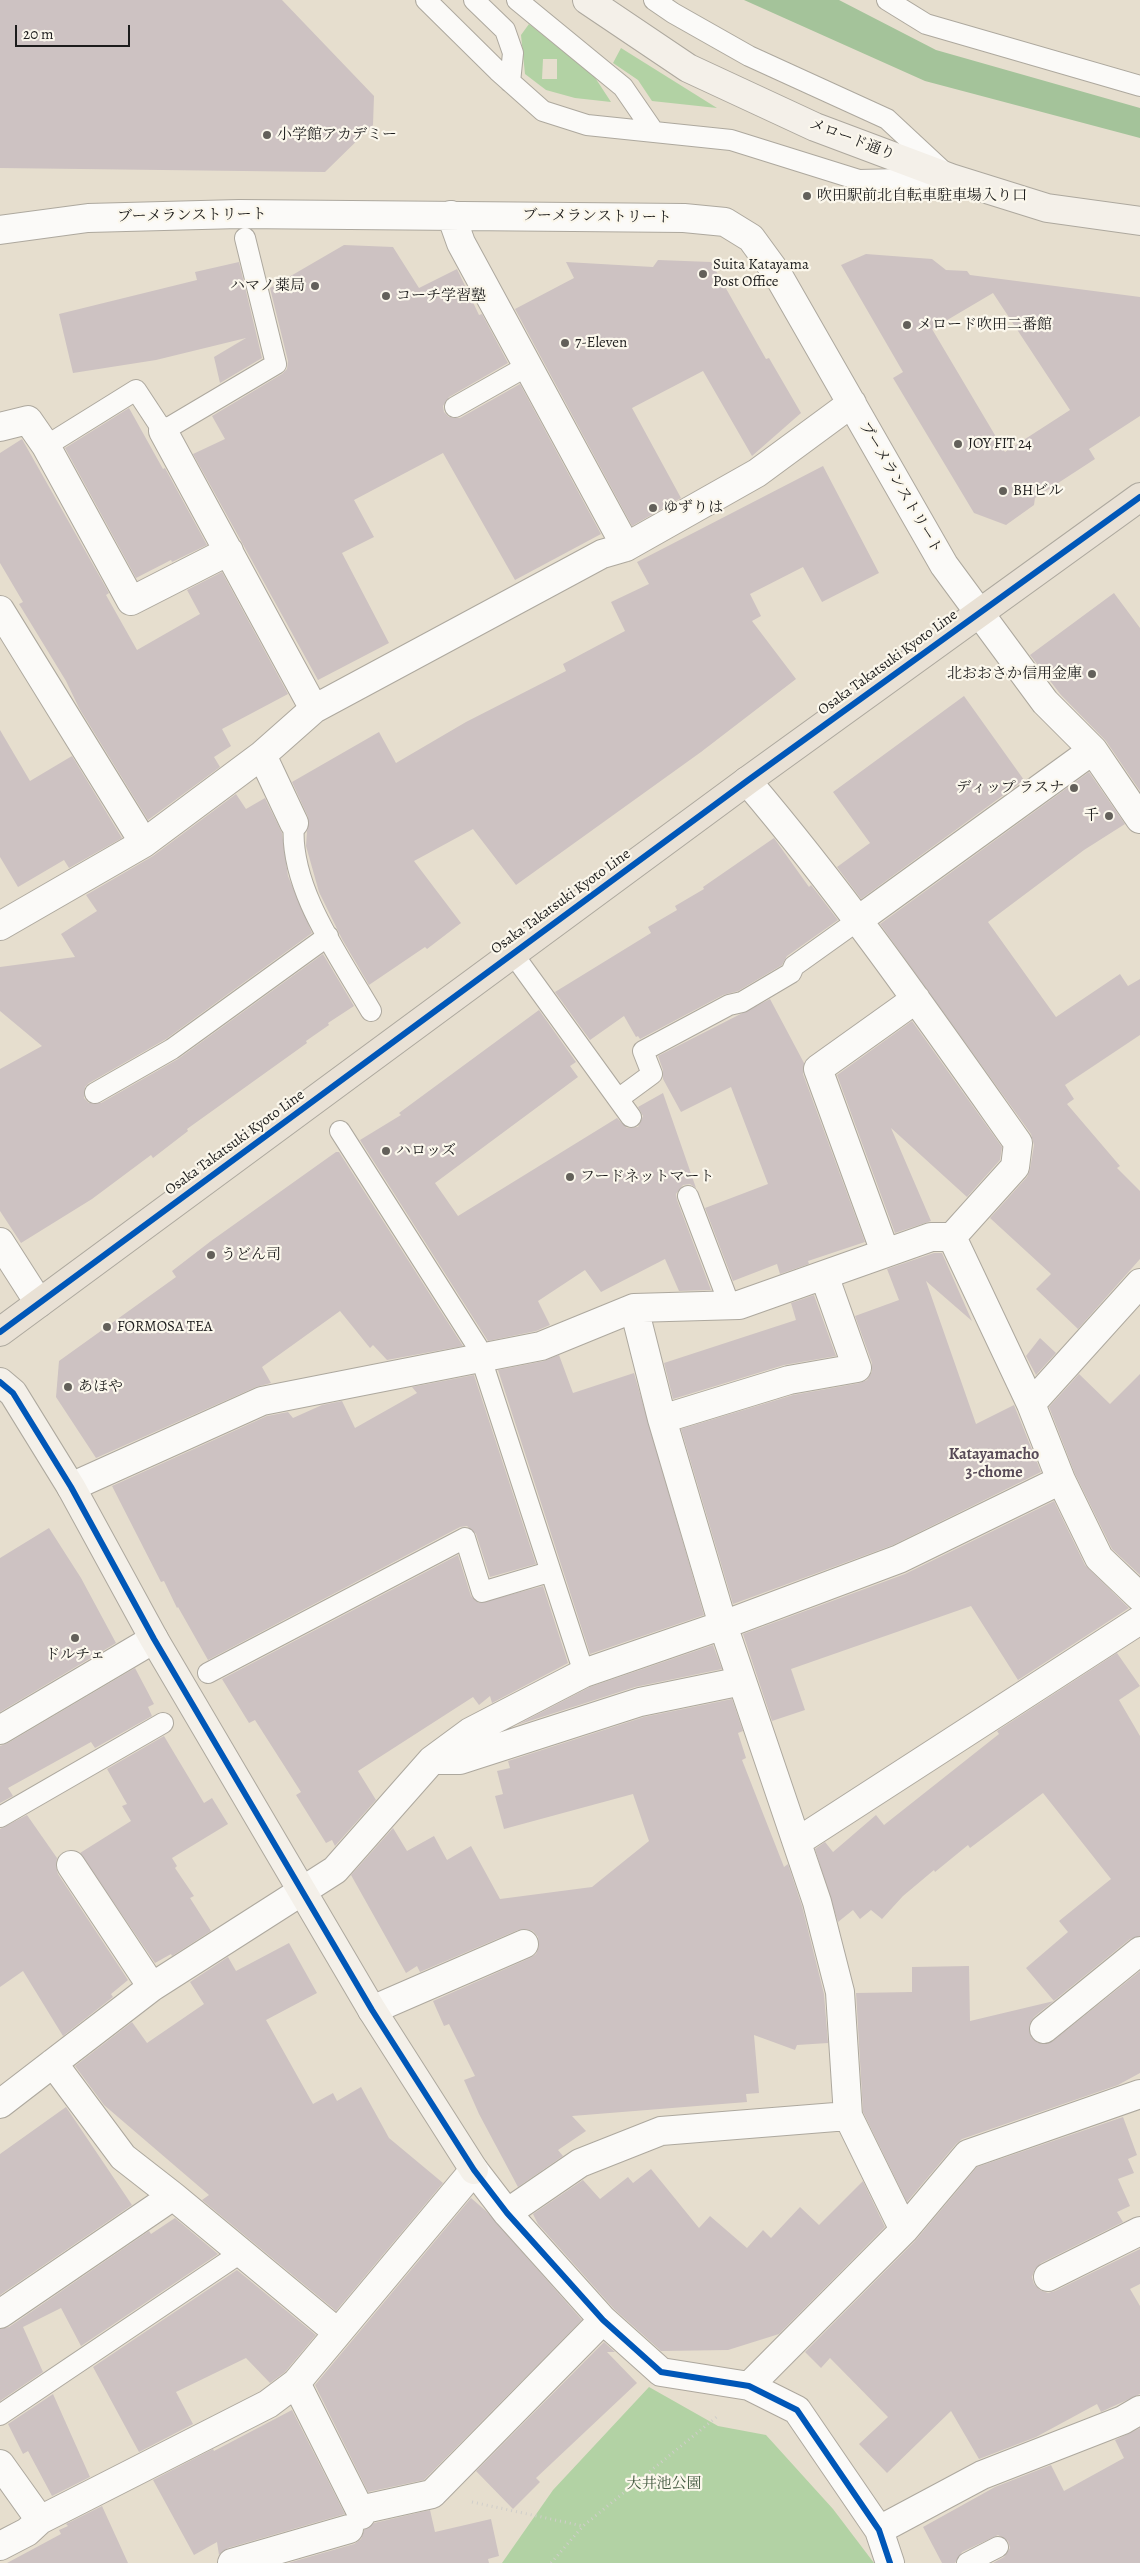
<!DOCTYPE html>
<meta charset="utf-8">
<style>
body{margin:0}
#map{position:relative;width:1140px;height:2563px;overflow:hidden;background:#e6dece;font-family:Alegreya,serif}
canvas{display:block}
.scale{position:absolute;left:15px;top:25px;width:115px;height:22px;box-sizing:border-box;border:2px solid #1c1c1c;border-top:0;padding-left:6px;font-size:15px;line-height:18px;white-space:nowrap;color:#1c1c1c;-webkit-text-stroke:4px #fbf7ec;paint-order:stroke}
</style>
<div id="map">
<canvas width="1140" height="2563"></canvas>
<div class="scale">20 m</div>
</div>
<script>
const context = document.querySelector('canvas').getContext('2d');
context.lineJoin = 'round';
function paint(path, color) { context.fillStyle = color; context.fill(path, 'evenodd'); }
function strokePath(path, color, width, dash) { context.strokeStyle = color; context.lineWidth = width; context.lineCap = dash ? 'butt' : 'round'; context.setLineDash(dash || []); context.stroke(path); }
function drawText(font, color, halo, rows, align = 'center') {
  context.font = font + ' Alegreya,"Noto Serif JP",serif'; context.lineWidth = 4.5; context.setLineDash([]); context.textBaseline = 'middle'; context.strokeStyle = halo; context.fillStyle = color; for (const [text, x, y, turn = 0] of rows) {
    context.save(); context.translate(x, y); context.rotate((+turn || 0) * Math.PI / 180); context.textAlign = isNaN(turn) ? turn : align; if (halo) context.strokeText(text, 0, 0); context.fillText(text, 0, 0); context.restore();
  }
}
paint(new Path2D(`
 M 529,24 L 594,76 L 611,102 L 575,98 L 546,90 L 525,74 L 521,35 ZM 543,59 L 557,59 L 557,79 L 542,79 Z
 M 621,48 L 717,108 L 652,101 L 638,80 L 613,63 Z
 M 649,2387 L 718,2426 L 766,2435 L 833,2509 L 874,2563 L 502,2563 L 553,2490 Z`), '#b2d2a4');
paint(new Path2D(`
 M 744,0 L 839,0 L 936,50 L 1140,108 L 1140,138 L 925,81 Z`), '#a4c39a');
paint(new Path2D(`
 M 0,0 L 282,0 L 374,96 L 373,125 L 325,172 L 0,168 Z
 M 344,245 L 393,247 L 419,288 L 457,269 L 479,315 L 482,314 L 508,363 L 449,397 L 443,406 L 444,412 L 449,417 L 460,418 L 520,384 L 601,534 L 515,580 L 443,453 L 354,500 L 374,537 L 342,553 L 389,643 L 318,680 L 193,454 L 225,439 L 212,416 L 282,374 L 287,369 L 288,361 L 270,288 Z
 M 866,254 L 932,259 L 946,270 L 967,271 L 970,275 L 1140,297 L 1140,416 L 1089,449 L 1095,459 L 1035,498 L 1034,505 L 1006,525 L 974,513 L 893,378 L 903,372 L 841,265 ZM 993,293 L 1070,410 L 1005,452 L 932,329 Z
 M 658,260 L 711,262 L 766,359 L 769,358 L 801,413 L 752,456 L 703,371 L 632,408 L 681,498 L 632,526 L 515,309 L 574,278 L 566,262 L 653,267 Z
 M 239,262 L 262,358 L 220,383 L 214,357 L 246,338 L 156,360 L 73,373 L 59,314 L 197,280 L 195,272 Z
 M 129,408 L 163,469 L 165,468 L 207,545 L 172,562 L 171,560 L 136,578 L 65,448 Z
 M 22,439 L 109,593 L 106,595 L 137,650 L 200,614 L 187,590 L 222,572 L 288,694 L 222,729 L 231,746 L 214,757 L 220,767 L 148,820 L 79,708 L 66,681 L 19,604 L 23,602 L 0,563 L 0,453 Z
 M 823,466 L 879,573 L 822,602 L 803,567 L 750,594 L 761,616 L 752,621 L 796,679 L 701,752 L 516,885 L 473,829 L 414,861 L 461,923 L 427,949 L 425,947 L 369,985 L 342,939 L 319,892 L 306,846 L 308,817 L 292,782 L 379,732 L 396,763 L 466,722 L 566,671 L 563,664 L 625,631 L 611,602 L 649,584 L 637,562 Z
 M 1114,593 L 1140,628 L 1140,791 L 1106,741 L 1061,695 L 1030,655 Z
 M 964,696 L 1024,780 L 861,899 L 837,867 L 870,843 L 833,792 Z
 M 0,730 L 30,781 L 72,756 L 122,838 L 69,868 L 64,860 L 18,887 L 0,857 Z
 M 1089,772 L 1125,824 L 1084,850 L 988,922 L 1056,1017 L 1120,974 L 1128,986 L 1140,979 L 1140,1035 L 1065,1085 L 1074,1099 L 1067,1104 L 1120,1166 L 1117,1168 L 1140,1191 L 1140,1259 L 1078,1329 L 1036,1289 L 1051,1274 L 990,1218 L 1027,1177 L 1030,1169 L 1034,1145 L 1031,1134 L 880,924 Z
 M 236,794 L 246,809 L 265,798 L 282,833 L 288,876 L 312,933 L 166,1039 L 89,1083 L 85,1087 L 84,1098 L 89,1103 L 101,1103 L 178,1059 L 323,954 L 354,1006 L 328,1023 L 329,1025 L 306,1041 L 307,1043 L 187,1129 L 188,1131 L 153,1158 L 151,1155 L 92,1199 L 21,1243 L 0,1211 L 0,1069 L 42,1046 L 0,1011 L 0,967 L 75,957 L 61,934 L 97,911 L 86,895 L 153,856 Z
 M 774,838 L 809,887 L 811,885 L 838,920 L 787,956 L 782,965 L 738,991 L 723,995 L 640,1039 L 638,1036 L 636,1037 L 624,1016 L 590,1040 L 555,992 L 651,933 L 648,927 L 677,910 L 675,906 L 704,889 L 703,887 Z
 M 770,999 L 804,1063 L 803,1074 L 865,1242 L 808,1261 L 809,1264 L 780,1274 L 777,1264 L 733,1281 L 705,1208 L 768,1184 L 731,1087 L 681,1112 L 663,1079 L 663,1070 L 658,1056 Z
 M 539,1010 L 576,1062 L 570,1066 L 578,1077 L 435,1183 L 458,1216 L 617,1118 L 627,1128 L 638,1127 L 643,1116 L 638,1107 L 663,1093 L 696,1188 L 690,1184 L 683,1185 L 676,1194 L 677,1200 L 711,1290 L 679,1291 L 665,1259 L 601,1292 L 585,1270 L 538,1301 L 550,1325 L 536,1331 L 488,1341 L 360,1140 L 401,1115 L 399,1113 Z
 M 912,1021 L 1002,1147 L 1000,1160 L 967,1197 L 891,1128 L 931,1221 L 895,1233 L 837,1075 Z
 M 336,1152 L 339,1152 L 463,1346 L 387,1360 L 373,1345 L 370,1348 L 340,1311 L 262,1367 L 271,1383 L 256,1387 L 96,1458 L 56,1397 L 59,1361 L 176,1277 L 172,1271 L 211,1241 Z
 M 934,1253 L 942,1253 L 972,1321 L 926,1281 L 976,1424 L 1014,1405 L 1041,1472 L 893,1545 L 733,1604 L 681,1429 L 793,1395 L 860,1383 L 867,1380 L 872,1372 L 872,1363 L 855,1316 L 899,1300 L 887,1269 Z
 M 814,1295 L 836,1356 L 784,1365 L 673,1399 L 664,1363 L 796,1320 L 791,1303 Z
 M 1040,1338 L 1056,1353 L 1036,1375 L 1026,1356 Z
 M 559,1355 L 573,1393 L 634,1373 L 704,1615 L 590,1654 L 498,1370 L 544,1361 Z
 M 1079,1374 L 1110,1404 L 1140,1374 L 1140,1575 L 1112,1549 L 1075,1474 L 1049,1407 Z
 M 474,1375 L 536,1564 L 490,1577 L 476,1534 L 467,1526 L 460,1527 L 208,1660 L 178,1607 L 177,1608 L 164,1581 L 161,1582 L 112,1486 L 267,1416 L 288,1412 L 293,1418 L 322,1405 L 342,1401 L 355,1428 L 417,1393 L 412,1387 Z
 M 1054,1501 L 1085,1565 L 1129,1608 L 1018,1680 L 971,1606 L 791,1669 L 805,1710 L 772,1721 L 743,1634 L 905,1574 Z
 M 49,1528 L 81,1578 L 116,1643 L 0,1712 L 0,1558 Z
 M 458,1555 L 471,1596 L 479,1603 L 543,1586 L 568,1663 L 492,1703 L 490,1696 L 479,1705 L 473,1697 L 358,1771 L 376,1800 L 335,1846 L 332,1840 L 326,1843 L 296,1795 L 301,1792 L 255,1720 L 249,1723 L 222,1679 Z
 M 713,1645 L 722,1669 L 635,1687 L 517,1725 L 590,1687 Z
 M 1117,1653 L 1140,1686 L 1119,1700 L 1140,1736 L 1140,1936 L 1130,1939 L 1034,2017 L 1030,2023 L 1029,2031 L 1032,2038 L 1038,2043 L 1046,2044 L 1053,2041 L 1140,1971 L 1140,2073 L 1118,2085 L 962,2139 L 956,2144 L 907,2202 L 863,2112 L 856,1993 L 912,1992 L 912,1967 L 969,1966 L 970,2021 L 1054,2001 L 1026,1968 L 1068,1932 L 1059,1921 L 1111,1879 L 1043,1793 L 970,1848 L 968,1845 L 935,1872 L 934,1870 L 903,1896 L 882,1919 L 871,1910 L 860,1919 L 853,1910 L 838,1922 L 815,1849 L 825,1842 L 833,1852 L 876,1815 L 884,1825 L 999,1734 L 997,1731 Z
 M 135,1668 L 154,1704 L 148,1707 L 152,1716 L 95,1748 L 91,1742 L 8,1788 L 13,1796 L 0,1803 L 0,1746 L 8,1743 Z
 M 732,1699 L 743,1731 L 738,1733 L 746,1758 L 742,1760 L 784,1867 L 788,1864 L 802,1906 L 824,1994 L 828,2043 L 797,2045 L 795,2050 L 754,2035 L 759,2093 L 746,2094 L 747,2102 L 572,2116 L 586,2131 L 558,2150 L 563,2156 L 518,2187 L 479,2114 L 464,2080 L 475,2076 L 449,2024 L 444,2026 L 433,2001 L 530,1958 L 536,1954 L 539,1946 L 538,1937 L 533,1931 L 526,1929 L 518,1930 L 420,1972 L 417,1966 L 406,1973 L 351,1875 L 393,1828 L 407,1851 L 434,1836 L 447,1860 L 471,1846 L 500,1899 L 592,1887 L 649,1841 L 633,1794 L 504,1829 L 495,1796 L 503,1794 L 497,1771 L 510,1768 L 508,1761 L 644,1717 Z
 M 164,1736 L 204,1803 L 212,1798 L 228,1824 L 172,1858 L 177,1866 L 175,1868 L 194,1896 L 190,1898 L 211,1931 L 172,1956 L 171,1954 L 155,1963 L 80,1853 L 131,1821 L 122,1806 L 127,1804 L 107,1769 Z
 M 27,1815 L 57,1858 L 56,1866 L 58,1874 L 128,1980 L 111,1994 L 113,1997 L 63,2036 L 23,1971 L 0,1987 L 0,1829 Z
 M 289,1943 L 317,1993 L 266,2020 L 313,2104 L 333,2093 L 337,2101 L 361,2087 L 389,2138 L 443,2183 L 336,2311 L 202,2200 L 209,2195 L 104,2105 L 75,2066 L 132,2022 L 147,2043 L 204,2004 L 190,1982 L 228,1957 L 236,1971 Z
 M 66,2107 L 132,2205 L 0,2295 L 0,2154 Z
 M 1123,2117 L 1137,2155 L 1128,2159 L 1134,2173 L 1118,2179 L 1130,2206 L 1117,2212 L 1123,2222 L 1041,2263 L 1035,2269 L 1032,2277 L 1034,2284 L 1040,2290 L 1048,2293 L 1055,2291 L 1140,2249 L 1140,2284 L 1130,2289 L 1140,2306 L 1140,2394 L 1101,2412 L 1097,2404 L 1036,2437 L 979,2459 L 951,2411 L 887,2473 L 859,2444 L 888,2417 L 830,2358 L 821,2368 L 805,2352 L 915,2241 L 977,2167 Z
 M 651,2169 L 699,2228 L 710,2216 L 747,2248 L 763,2230 L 771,2238 L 800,2207 L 819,2225 L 863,2181 L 885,2227 L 779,2334 L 728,2350 L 661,2351 L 614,2309 L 538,2224 L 533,2214 L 583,2180 L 600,2199 L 628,2177 L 633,2183 Z
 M 471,2198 L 486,2211 L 582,2320 L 424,2480 L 368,2492 L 315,2385 Z
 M 175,2218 L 218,2254 L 81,2346 L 61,2308 L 23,2327 L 43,2372 L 0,2401 L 0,2329 L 9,2327 L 149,2231 L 151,2234 Z
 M 237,2270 L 316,2335 L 285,2372 L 270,2383 L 246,2358 L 176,2392 L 193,2424 L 139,2452 L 93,2367 Z
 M 604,2342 L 615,2352 L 607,2352 L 637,2383 L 536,2478 L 540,2482 L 513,2509 L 476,2471 Z
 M 53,2394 L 90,2477 L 52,2496 L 28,2451 L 23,2454 L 8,2424 Z
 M 292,2410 L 345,2514 L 228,2548 L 219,2555 L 217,2542 L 194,2555 L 153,2480 L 213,2449 L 214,2451 Z
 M 1140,2428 L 1140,2563 L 993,2563 L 1004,2557 L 1010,2548 L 1008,2541 L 998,2535 L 962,2552 L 955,2563 L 942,2563 L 923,2527 L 995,2487 L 1051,2465 L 1064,2491 L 1124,2458 L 1115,2440 Z
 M 102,2506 L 128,2563 L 7,2563 L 61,2534 L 59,2530 L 68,2526 L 66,2524 Z
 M 430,2510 L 435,2532 L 491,2519 L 499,2556 L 488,2559 L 489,2563 L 288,2563 L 354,2544 L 361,2539 L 364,2530 L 374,2523 Z`), '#cdc2c2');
const lane = new Path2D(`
 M 426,0 L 498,71 L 543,111 L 587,125 L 731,140 L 859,180 L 943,178
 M 474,0 L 505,30 L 513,53 L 510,82
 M 517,0 L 623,87 L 654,132
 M 654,0 L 673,13 L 749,56 L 887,119 L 944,172
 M 887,0 L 926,24 L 1140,86
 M 455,407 L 529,365
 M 46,446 L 136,390 L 163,431 L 276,364 L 245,238
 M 294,823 C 288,887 340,957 371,1011
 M 513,954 L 631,1117
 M 95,1093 L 172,1049 L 328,936
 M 618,1099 L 652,1074 L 643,1051 L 729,1005 L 742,1002 L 791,973 L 794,966 L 857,921
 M 340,1131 L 477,1346 L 584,1673
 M 688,1196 L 730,1306
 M 208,1673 L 465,1538 L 482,1592 L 549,1572
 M 0,1817 L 163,1723
 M 0,2415 L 242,2252
 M 967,2563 L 998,2547`);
const street = new Path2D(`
 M 451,215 L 461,243 L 626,547
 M 0,230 L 88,218 L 239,214 L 684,218 L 725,222 L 751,238 L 778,275 L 944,565 L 1045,702 L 1093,750 L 1140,819
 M 0,427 L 28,420 L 46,446 L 131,601 L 229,551
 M 163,431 L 314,709
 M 0,610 L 144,843
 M 262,755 L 294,823
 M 857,921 L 1093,750
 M 0,926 L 144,843 L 262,755 L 314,709 L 602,554 L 626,547 L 757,473 L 852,403
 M 952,1237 L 1031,1404
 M 0,1242 L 39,1303
 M 885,1252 L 818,1069 L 916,999
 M 1140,1283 L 1031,1404 L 1061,1480 L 1099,1558 L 1140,1597
 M 634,1308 L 662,1419 L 723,1625 L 817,1902 L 840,1992 L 848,2116 L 904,2230
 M 662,1419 L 789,1380 L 857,1368 L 824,1275
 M 71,1487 L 262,1401 L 541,1346 L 634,1308 L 739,1305 L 931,1237 L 952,1237 L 1015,1167 L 1018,1143 C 931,1020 845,896 747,781
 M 0,1730 L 154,1639
 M 432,1760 L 460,1760 L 640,1702 L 742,1681
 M 797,1842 L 1140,1620
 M 71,1865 L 152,1987
 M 372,2010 L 524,1944
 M 1044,2029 L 1140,1951
 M 53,2063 L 123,2157 L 173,2196 L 337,2332
 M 0,2104 L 152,1987 L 335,1870 L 432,1760 L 470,1732 L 584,1673 L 723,1625 L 899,1559 L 1061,1480
 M 507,2213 L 580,2163 L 661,2131 L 848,2116
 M 1048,2277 L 1140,2231
 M 0,2314 L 173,2196
 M 296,2383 L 360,2510
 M 749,2386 L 904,2230 L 968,2154 L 1140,2094
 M 0,2464 L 40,2520
 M 361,2515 L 360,2510 L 432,2494 L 603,2320
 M 879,2530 L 982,2475 L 1123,2420 L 1140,2410
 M 0,2546 L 27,2532 L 40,2520 L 268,2404 L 296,2383 L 474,2170 L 507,2213 L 603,2320 L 661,2372 L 749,2386 L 797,2410 L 879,2530 L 890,2563
 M 232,2563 L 349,2529`);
const secondary = new Path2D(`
 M 587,0 L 688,68 L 815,127 L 951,178 L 1047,208 L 1140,221
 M 0,1382 L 13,1393 L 71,1487 L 154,1639 L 372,2010 L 474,2170`);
const primary = new Path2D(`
 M 0,1332 L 747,781 L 1140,497`);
strokePath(lane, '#ada89e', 22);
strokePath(street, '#ada89e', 30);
strokePath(secondary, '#ada89e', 30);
strokePath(primary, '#ada89e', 30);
strokePath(new Path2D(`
 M 472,2502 L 583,2526
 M 551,2563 L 583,2526 L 719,2415`), '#d0ceca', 3, [1, 4]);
strokePath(lane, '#fbfaf8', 20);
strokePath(street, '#fbfaf8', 28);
strokePath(secondary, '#f4f0e9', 28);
strokePath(primary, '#e9e1d5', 28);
strokePath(new Path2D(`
 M 0,1332 L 747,781 L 1140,497
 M 0,1382 L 13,1393 L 71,1487 L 154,1639 L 372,2010 L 474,2170 L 507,2213 L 603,2320 L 661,2372 L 749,2386 L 797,2410 L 879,2530 L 890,2563`), '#0057b8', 6);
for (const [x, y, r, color] of [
 [267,135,5,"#63605a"],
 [807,196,5,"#63605a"],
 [703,274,5,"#63605a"],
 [315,286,5,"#63605a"],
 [386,296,5,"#63605a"],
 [907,325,5,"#63605a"],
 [565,343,5,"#63605a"],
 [958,444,5,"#63605a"],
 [1003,491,5,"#63605a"],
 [653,508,5,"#63605a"],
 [1092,674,5,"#63605a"],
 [1074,788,5,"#63605a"],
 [1109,816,5,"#63605a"],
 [386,1151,5,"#63605a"],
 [570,1177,5,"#63605a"],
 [211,1255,5,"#63605a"],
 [107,1327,5,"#63605a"],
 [68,1387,5,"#63605a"],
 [75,1638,5,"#63605a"]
]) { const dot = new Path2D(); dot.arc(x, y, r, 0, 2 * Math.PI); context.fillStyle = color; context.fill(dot); strokePath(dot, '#fbf7ec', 2); }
drawText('15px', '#1c1c1c', '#fbf7ec', [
 ["小学館アカデミー",277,135],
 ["吹田駅前北自転車駐車場入り口",817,196],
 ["Suita Katayama",713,265],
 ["Post Office",713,282],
 ["ハマノ薬局",305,286,"right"],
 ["コーチ学習塾",396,296],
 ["メロード吹田二番館",917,325],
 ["7-Eleven",575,343],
 ["JOY FIT 24",968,444],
 ["BHビル",1013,491],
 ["ゆずりは",663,508],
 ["北おおさか信用金庫",1082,674,"right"],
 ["ディップ ラスナ",1064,788,"right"],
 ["千",1099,816,"right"],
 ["ハロッズ",396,1151],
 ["フードネットマート",580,1177],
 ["うどん司",221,1255],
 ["FORMOSA TEA",117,1327],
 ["あほや",78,1387],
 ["ドルチェ",75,1655,"center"]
], 'left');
drawText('15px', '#1c1c1c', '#fbf7ec', [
 ["メロード通り",852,140,21],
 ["ブーメランストリート",192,216,-1],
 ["ブーメランストリート",597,217,1],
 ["ブーメランストリート",900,488,60],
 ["Osaka Takatsuki Kyoto Line",888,663,-36],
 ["Osaka Takatsuki Kyoto Line",561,902,-36],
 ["Osaka Takatsuki Kyoto Line",235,1143,-36]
]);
drawText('15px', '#42593f', '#fbf7ec', [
 ["大井池公園",664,2484]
]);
drawText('bold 16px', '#574a57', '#fbf7ec', [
 ["Katayamacho",994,1455],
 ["3-chome",994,1473]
]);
</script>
